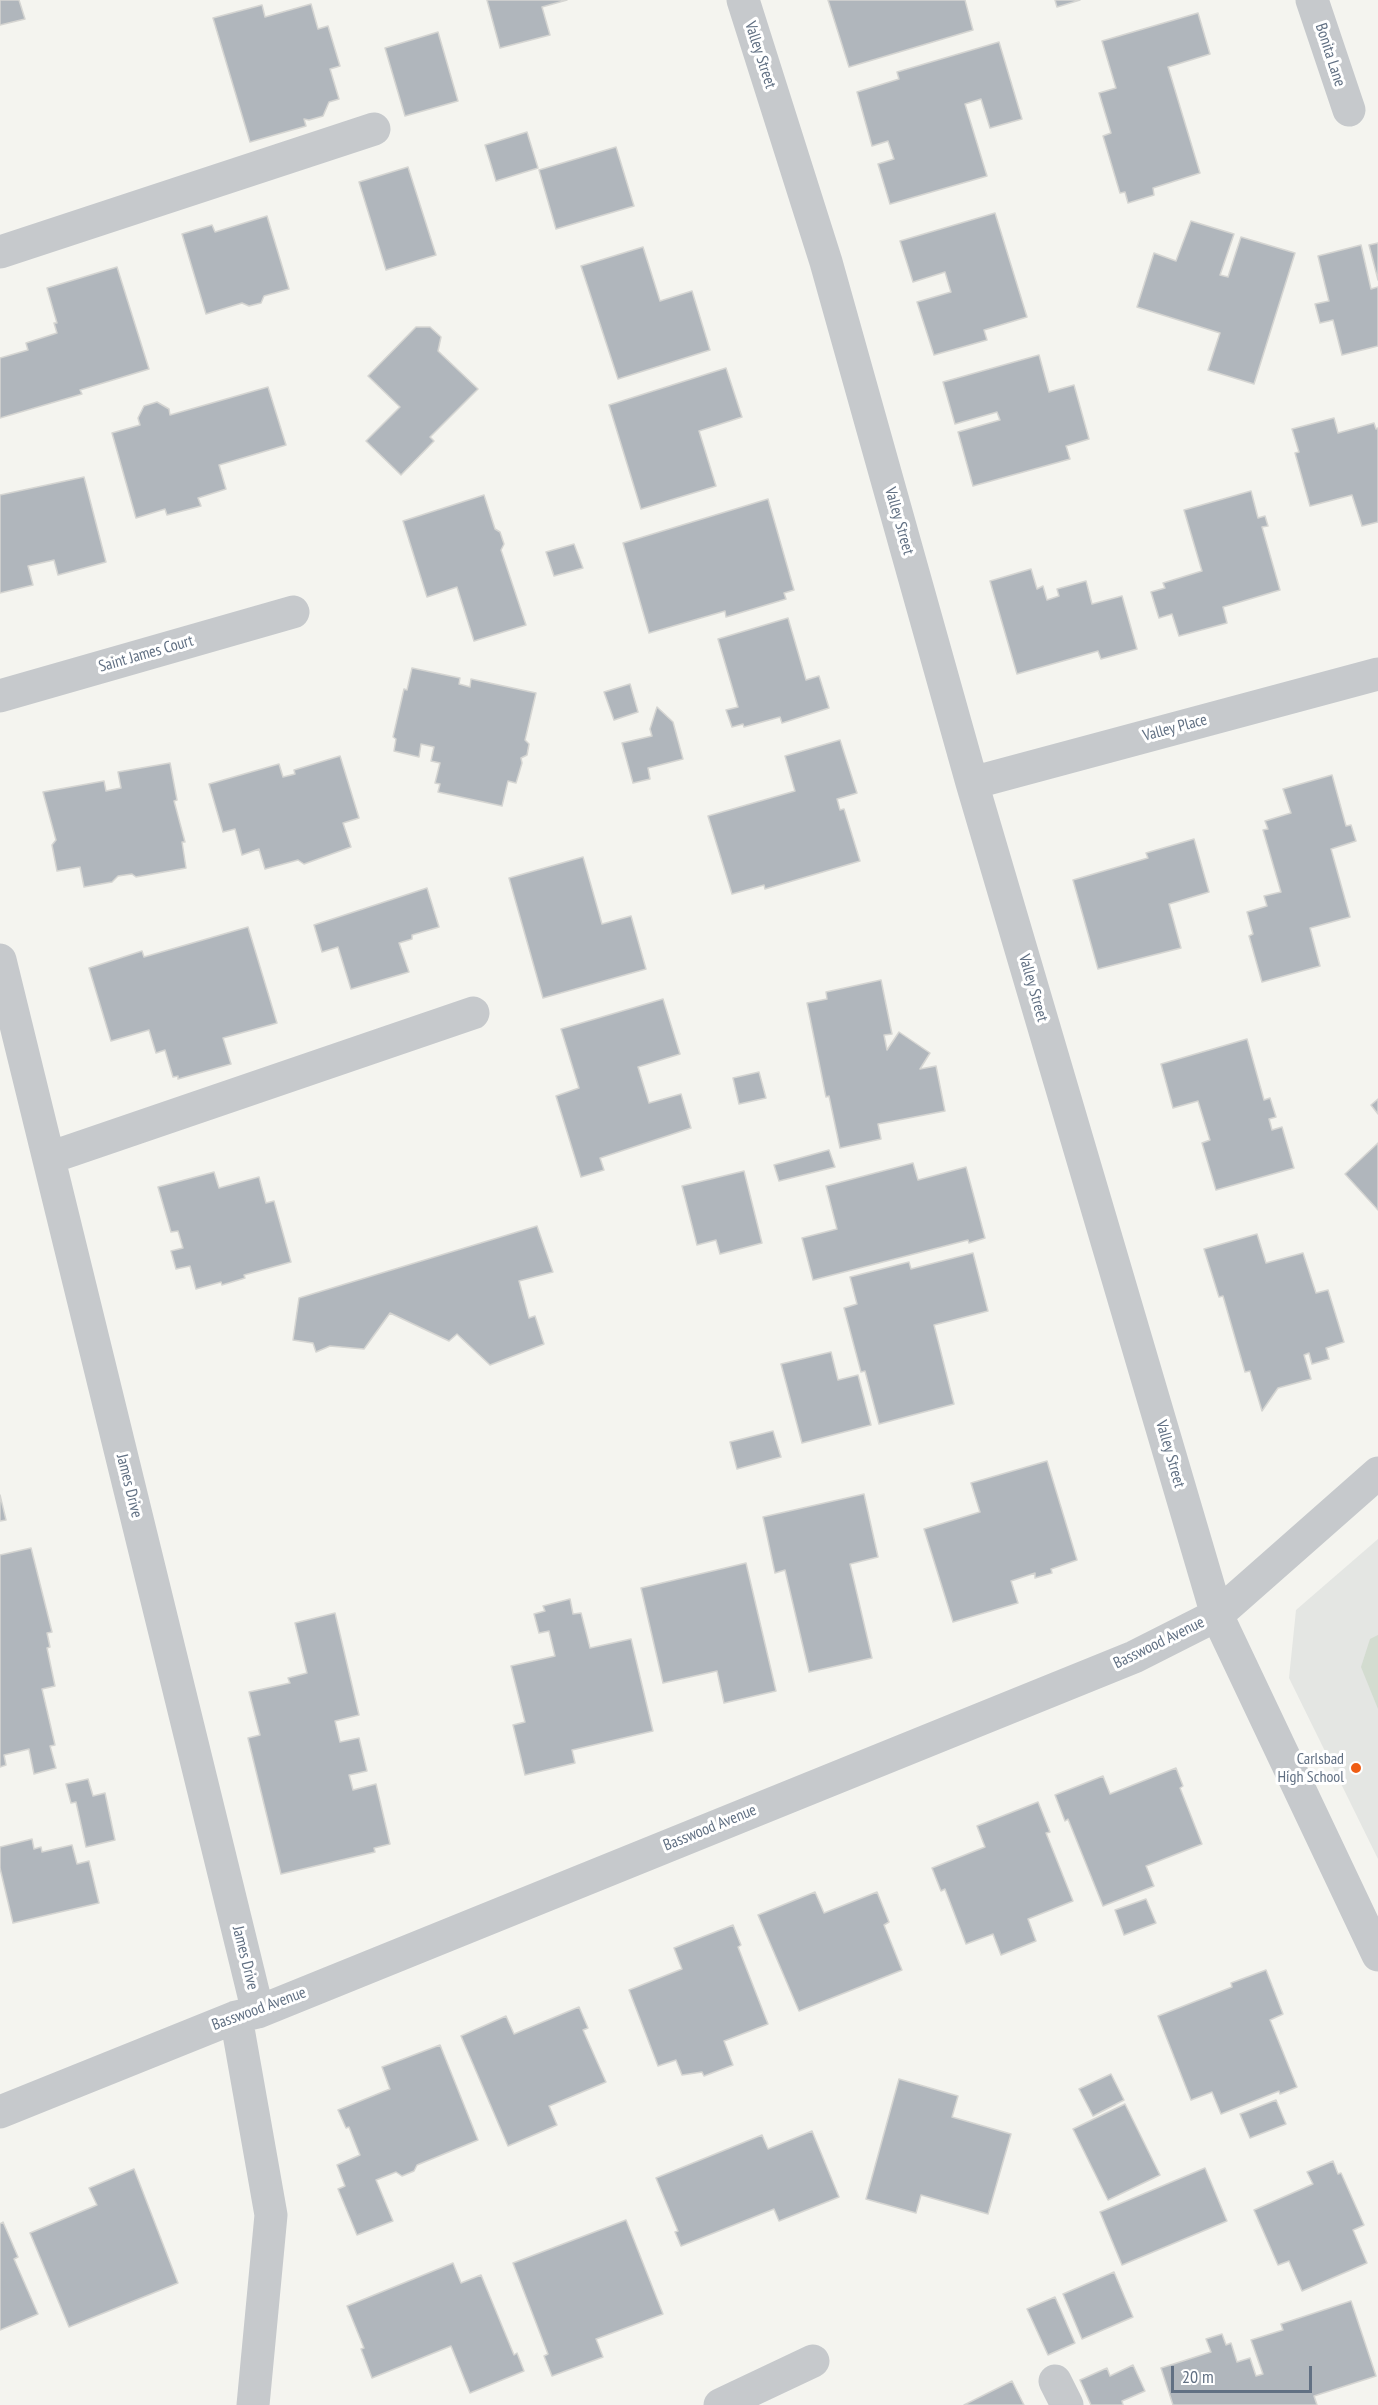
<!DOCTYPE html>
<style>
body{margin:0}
#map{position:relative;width:1378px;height:2405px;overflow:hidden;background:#f4f4ef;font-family:"PT Sans Narrow",sans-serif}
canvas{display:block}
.scale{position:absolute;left:1171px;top:2366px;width:141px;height:27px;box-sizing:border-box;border:3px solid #617083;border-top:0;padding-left:8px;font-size:18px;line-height:21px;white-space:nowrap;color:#617083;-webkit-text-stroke:4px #fff;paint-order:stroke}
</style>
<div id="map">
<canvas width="1378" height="2405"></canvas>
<div class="scale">20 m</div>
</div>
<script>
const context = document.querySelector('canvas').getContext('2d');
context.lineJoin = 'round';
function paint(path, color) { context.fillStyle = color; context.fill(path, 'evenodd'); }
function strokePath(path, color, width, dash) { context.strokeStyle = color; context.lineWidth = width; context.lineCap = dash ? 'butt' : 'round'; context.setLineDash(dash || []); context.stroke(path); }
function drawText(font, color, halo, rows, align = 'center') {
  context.font = font + ' "PT Sans Narrow",sans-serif'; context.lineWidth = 6; context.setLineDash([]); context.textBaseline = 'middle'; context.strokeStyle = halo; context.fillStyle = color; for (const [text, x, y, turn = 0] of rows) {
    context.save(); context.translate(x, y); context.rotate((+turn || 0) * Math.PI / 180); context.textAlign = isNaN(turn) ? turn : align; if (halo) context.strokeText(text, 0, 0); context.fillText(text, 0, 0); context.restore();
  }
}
paint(new Path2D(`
 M 1378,1539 L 1378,1859 L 1289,1678 L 1296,1610 Z`), '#e4e6e3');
paint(new Path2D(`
 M 1378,1635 L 1378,1709 L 1361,1667 L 1370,1639 Z`), '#d3dcd0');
const building = new Path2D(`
 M 0,0 L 19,0 L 25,19 L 0,25 Z
 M 487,0 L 567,0 L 542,7 L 550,35 L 500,48 Z
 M 828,0 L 965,0 L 973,30 L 849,67 Z
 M 1055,0 L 1080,0 L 1057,7 Z
 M 311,4 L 318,29 L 328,26 L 340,66 L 330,69 L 339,99 L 329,102 L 323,116 L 309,120 L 304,119 L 306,126 L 250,142 L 213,18 L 262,5 L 265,17 Z
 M 1198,13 L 1210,54 L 1168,67 L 1200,173 L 1153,188 L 1154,195 L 1128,203 L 1125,192 L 1120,193 L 1103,136 L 1111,133 L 1099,93 L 1116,88 L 1102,41 Z
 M 438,32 L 458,101 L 405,116 L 385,48 Z
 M 999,42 L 1022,119 L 990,128 L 981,99 L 965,104 L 987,176 L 890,204 L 878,164 L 894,159 L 888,141 L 872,146 L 857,92 L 899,79 L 897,72 Z
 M 527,132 L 538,168 L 496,181 L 485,145 Z
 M 616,147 L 634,206 L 556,229 L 539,170 Z
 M 408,167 L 436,255 L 386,270 L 359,182 Z
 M 995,213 L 1027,317 L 984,330 L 987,340 L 934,355 L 917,302 L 951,292 L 945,272 L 913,282 L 900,241 Z
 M 267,216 L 289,289 L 264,296 L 261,303 L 249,306 L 242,303 L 206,314 L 182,234 L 212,225 L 215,232 Z
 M 1191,221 L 1234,234 L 1220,275 L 1228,277 L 1241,237 L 1295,253 L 1254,384 L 1208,370 L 1220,333 L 1137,307 L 1154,253 L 1176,261 Z
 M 1378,243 L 1378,280 L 1369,245 Z
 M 1361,245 L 1371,289 L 1378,287 L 1378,346 L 1342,355 L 1333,320 L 1320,323 L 1315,304 L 1329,301 L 1318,256 Z
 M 643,247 L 660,301 L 692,291 L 710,350 L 618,379 L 581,266 Z
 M 117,267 L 149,369 L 80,390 L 82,394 L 0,418 L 0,358 L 28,350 L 26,343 L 57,333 L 54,323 L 57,323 L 47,288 Z
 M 416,327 L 430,327 L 441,337 L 438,351 L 478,389 L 430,437 L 434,441 L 401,475 L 366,441 L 400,407 L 368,376 Z
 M 1039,355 L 1049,392 L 1074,385 L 1089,439 L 1066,446 L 1070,459 L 973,486 L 958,432 L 1000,420 L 997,412 L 955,424 L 943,382 Z
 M 726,368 L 742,417 L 699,431 L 716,486 L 641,509 L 609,405 Z
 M 268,387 L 286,445 L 219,465 L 226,489 L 198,498 L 201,506 L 167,515 L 165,509 L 136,518 L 112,433 L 140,425 L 138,418 L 144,406 L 157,402 L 169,409 L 170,415 Z
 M 1334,418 L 1338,433 L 1374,423 L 1376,429 L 1378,428 L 1378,522 L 1362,526 L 1352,495 L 1310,506 L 1295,453 L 1299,452 L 1292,429 Z
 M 84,477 L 106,562 L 58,575 L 54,560 L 28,566 L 33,585 L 0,593 L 0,495 Z
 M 1251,491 L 1258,518 L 1265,516 L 1268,526 L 1262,527 L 1280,590 L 1223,607 L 1227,623 L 1179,636 L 1172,614 L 1159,618 L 1151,592 L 1165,588 L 1163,583 L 1202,571 L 1184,510 Z
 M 484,495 L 495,529 L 500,532 L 504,544 L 501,550 L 526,625 L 474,641 L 457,587 L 427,597 L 403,521 Z
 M 768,499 L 794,590 L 784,593 L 786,599 L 726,617 L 725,611 L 649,633 L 623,543 Z
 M 574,544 L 583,568 L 554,576 L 546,552 Z
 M 1031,569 L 1037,589 L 1043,586 L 1047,600 L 1059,596 L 1057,589 L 1086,581 L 1092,604 L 1122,596 L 1137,649 L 1101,659 L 1098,651 L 1017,674 L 990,581 Z
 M 788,618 L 806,680 L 819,676 L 829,708 L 782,723 L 780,717 L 744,727 L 743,724 L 732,727 L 726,710 L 738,707 L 718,639 Z
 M 412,668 L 460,678 L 459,684 L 470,687 L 471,679 L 536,693 L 525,740 L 529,744 L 527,755 L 521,758 L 522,763 L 516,783 L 508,781 L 502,806 L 438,792 L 440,784 L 435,783 L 440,763 L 431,761 L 434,747 L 421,744 L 419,757 L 394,751 L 396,739 L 393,737 L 404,689 L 407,690 Z
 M 630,684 L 638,712 L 614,720 L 604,692 Z
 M 657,707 L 673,722 L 683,759 L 648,768 L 650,779 L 633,783 L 622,743 L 652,736 L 650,729 Z
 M 840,740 L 857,793 L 837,799 L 840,810 L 844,809 L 860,861 L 765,889 L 764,885 L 732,894 L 708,816 L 795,791 L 785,756 Z
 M 340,756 L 359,818 L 343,823 L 351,847 L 304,864 L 298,860 L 265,869 L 259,849 L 242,855 L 235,829 L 223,832 L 209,784 L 279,764 L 283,777 L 295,774 L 294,770 Z
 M 170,763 L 177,800 L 174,801 L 185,842 L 182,842 L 186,868 L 136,877 L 132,874 L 118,876 L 112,882 L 84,887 L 80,867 L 57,871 L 52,845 L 56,840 L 43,792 L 104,781 L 106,791 L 121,788 L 118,772 Z
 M 1332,775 L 1346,826 L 1351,825 L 1356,841 L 1331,849 L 1350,917 L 1310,928 L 1320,966 L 1262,982 L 1249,936 L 1253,934 L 1247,912 L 1267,906 L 1264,896 L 1281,892 L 1263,830 L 1268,829 L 1265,821 L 1291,813 L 1283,789 Z
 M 1194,839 L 1209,892 L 1169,904 L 1181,948 L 1098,969 L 1073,880 L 1148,858 L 1146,853 Z
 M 583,857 L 602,924 L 631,916 L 646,969 L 543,998 L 509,878 Z
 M 427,888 L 439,927 L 412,935 L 412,939 L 399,943 L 409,972 L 351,989 L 338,947 L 322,952 L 314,925 Z
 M 248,927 L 277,1023 L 223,1038 L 231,1064 L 178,1079 L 178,1076 L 173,1077 L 165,1050 L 156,1053 L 149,1030 L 111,1041 L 89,968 L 142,951 L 144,957 Z
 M 881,980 L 892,1034 L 884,1035 L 887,1050 L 899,1032 L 930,1053 L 920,1069 L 936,1066 L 945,1111 L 878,1124 L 881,1139 L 840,1148 L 829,1096 L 826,1097 L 807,1003 L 827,999 L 826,992 Z
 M 663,999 L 680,1054 L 638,1067 L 649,1103 L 681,1094 L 691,1128 L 600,1158 L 604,1170 L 581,1177 L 556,1096 L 579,1088 L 561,1029 Z
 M 1247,1039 L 1264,1100 L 1270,1098 L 1276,1117 L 1269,1119 L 1272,1130 L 1282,1127 L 1294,1168 L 1216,1190 L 1202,1143 L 1210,1140 L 1198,1101 L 1173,1108 L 1161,1064 Z
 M 759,1072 L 766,1098 L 739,1104 L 733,1078 Z
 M 1378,1099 L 1378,1114 L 1371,1105 Z
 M 1378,1143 L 1378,1210 L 1345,1174 Z
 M 829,1150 L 835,1167 L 779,1181 L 774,1165 Z
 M 913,1163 L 918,1180 L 966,1167 L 985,1238 L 969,1243 L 968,1240 L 813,1280 L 802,1238 L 837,1229 L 826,1186 Z
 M 744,1171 L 762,1243 L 720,1254 L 716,1240 L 697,1245 L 682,1186 Z
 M 214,1172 L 219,1188 L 259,1177 L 266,1203 L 274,1201 L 291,1262 L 244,1275 L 245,1278 L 222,1285 L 221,1282 L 196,1289 L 190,1266 L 176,1269 L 171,1251 L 183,1248 L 178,1231 L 171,1232 L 158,1187 Z
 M 537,1226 L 553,1272 L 519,1281 L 529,1318 L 535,1316 L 544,1344 L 490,1365 L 457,1334 L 449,1341 L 390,1313 L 364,1349 L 330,1346 L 316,1352 L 313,1343 L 293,1340 L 299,1298 Z
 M 1257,1234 L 1266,1263 L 1303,1253 L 1316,1293 L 1328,1290 L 1344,1342 L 1326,1348 L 1329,1359 L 1312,1364 L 1309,1353 L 1304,1355 L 1311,1379 L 1278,1388 L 1262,1411 L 1250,1371 L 1245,1372 L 1223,1296 L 1219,1297 L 1204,1249 Z
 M 973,1253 L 988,1311 L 934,1325 L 954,1404 L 879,1424 L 865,1371 L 861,1372 L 844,1308 L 857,1304 L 850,1277 L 909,1262 L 911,1269 Z
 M 831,1352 L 838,1380 L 858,1375 L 871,1425 L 802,1443 L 781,1364 Z
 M 773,1431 L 781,1457 L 737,1469 L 730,1442 Z
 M 1047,1461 L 1077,1560 L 1051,1569 L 1052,1573 L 1035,1578 L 1035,1573 L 1011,1581 L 1018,1603 L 953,1622 L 924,1529 L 980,1512 L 971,1483 Z
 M 864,1494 L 878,1557 L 850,1564 L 872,1658 L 809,1672 L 785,1570 L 775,1573 L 763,1517 Z
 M 0,1495 L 6,1520 L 0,1521 Z
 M 31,1548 L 52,1632 L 47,1633 L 50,1647 L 47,1648 L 55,1686 L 42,1689 L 55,1745 L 50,1746 L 56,1768 L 34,1774 L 29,1749 L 4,1755 L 6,1765 L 0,1767 L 0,1555 Z
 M 746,1563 L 776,1691 L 724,1703 L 717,1671 L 663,1683 L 641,1588 Z
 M 570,1599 L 573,1614 L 581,1613 L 590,1648 L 631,1639 L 653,1731 L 572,1750 L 575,1763 L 525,1775 L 513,1725 L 525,1722 L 511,1666 L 555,1656 L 549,1631 L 539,1633 L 534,1614 L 545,1611 L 543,1606 Z
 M 335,1613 L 359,1715 L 335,1721 L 340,1742 L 359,1738 L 367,1771 L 349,1775 L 353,1790 L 376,1784 L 390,1844 L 374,1848 L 375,1852 L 281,1874 L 248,1738 L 260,1735 L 249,1692 L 290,1683 L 288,1678 L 307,1673 L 295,1623 Z
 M 1176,1768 L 1183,1786 L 1180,1788 L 1202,1844 L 1146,1866 L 1154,1886 L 1103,1906 L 1068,1819 L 1065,1821 L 1055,1795 L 1103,1776 L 1110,1794 Z
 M 88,1779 L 93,1796 L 105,1793 L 115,1840 L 86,1847 L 76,1802 L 71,1803 L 66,1784 Z
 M 1038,1802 L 1050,1832 L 1046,1833 L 1073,1901 L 1028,1919 L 1036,1941 L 1001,1955 L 993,1934 L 966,1944 L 945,1889 L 941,1891 L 932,1868 L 985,1847 L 977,1826 Z
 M 32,1839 L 34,1849 L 41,1847 L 42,1852 L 72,1845 L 77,1864 L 89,1861 L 99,1903 L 13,1923 L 0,1868 L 0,1847 Z
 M 815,1892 L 824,1913 L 877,1892 L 889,1922 L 884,1925 L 902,1970 L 799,2011 L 758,1915 Z
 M 1146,1899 L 1156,1923 L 1124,1935 L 1115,1910 Z
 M 733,1925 L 741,1945 L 738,1947 L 768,2024 L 724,2041 L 733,2065 L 704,2076 L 702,2072 L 682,2075 L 676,2060 L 658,2066 L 629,1990 L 682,1969 L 674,1948 Z
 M 1266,1970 L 1283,2014 L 1270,2020 L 1297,2087 L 1280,2094 L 1279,2091 L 1221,2114 L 1212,2092 L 1191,2100 L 1158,2016 L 1232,1987 L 1231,1983 Z
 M 579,2007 L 588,2028 L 583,2030 L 606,2082 L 549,2106 L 557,2125 L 508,2146 L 461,2036 L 506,2016 L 514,2034 Z
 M 440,2045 L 478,2140 L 417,2165 L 414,2171 L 402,2176 L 396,2172 L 376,2180 L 393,2221 L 357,2235 L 338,2189 L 345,2186 L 337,2165 L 360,2155 L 349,2127 L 346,2128 L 338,2110 L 390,2089 L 382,2067 Z
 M 1111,2074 L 1124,2100 L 1093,2116 L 1079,2089 Z
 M 899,2079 L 958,2096 L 952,2117 L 1011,2134 L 988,2214 L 921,2195 L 916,2213 L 866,2199 Z
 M 1276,2100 L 1286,2124 L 1250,2138 L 1240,2114 Z
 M 1125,2104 L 1160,2175 L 1108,2200 L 1073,2129 Z
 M 812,2131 L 839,2197 L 779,2221 L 774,2209 L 681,2246 L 675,2232 L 678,2231 L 656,2178 L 762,2135 L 768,2149 Z
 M 1333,2161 L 1338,2174 L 1341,2173 L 1364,2225 L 1353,2230 L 1367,2263 L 1302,2291 L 1289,2261 L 1278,2265 L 1254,2210 L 1313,2184 L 1307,2172 Z
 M 1205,2168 L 1227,2221 L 1122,2265 L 1100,2212 Z
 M 134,2169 L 178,2283 L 69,2327 L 30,2233 L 97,2205 L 89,2188 Z
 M 626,2220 L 663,2314 L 596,2339 L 603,2357 L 552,2376 L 544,2356 L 548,2354 L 513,2263 Z
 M 3,2222 L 18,2257 L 14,2259 L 38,2314 L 0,2330 L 0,2224 Z
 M 453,2263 L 461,2283 L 481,2275 L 514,2355 L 517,2353 L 524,2371 L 470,2393 L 451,2346 L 372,2378 L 361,2349 L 364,2348 L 347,2306 Z
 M 1114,2272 L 1133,2317 L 1082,2339 L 1063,2294 Z
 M 1055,2297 L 1075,2343 L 1048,2355 L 1027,2309 Z
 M 1351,2301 L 1376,2376 L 1314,2396 L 1317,2405 L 1173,2405 L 1161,2368 L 1211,2352 L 1206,2339 L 1222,2334 L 1226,2345 L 1231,2343 L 1237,2362 L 1250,2358 L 1256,2376 L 1263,2374 L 1251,2340 L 1283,2330 L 1281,2324 Z
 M 1133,2365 L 1145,2391 L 1122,2401 L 1123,2405 L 1091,2405 L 1080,2380 L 1107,2368 L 1110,2376 Z
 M 1012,2381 L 1024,2405 L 964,2405 Z`);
paint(building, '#b0b6bc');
strokePath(building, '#d5d5d2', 1.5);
strokePath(new Path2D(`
 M 743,0 L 826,262 L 972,783 L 1217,1615 L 1378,1955
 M 1312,0 L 1349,110
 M 0,252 L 374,129
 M 0,696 L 293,612
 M 972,783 L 1378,674
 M 0,960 L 258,2012
 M 49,1158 L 473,1013
 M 236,2017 L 271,2215 L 253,2405
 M 0,2112 L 236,2017 L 258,2012 L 1134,1657 L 1217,1615 L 1378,1473
 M 1055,2381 L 1067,2405
 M 720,2405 L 813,2361`), '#c6c9cc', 33);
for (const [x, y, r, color] of [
 [1356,1768,6,"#ef5d14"]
]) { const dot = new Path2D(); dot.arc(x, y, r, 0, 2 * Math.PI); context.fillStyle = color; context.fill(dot); strokePath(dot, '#fff', 2); }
drawText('16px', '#617083', '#fff', [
 ["Valley Street",760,55,72],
 ["Bonita Lane",1330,55,72],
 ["Valley Street",899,521,74],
 ["Saint James Court",146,654,-16],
 ["Valley Place",1175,728,-15],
 ["Valley Street",1033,988,74],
 ["Valley Street",1170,1454,74],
 ["James Drive",129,1486,76],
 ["Basswood Avenue",1159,1643,-26],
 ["Basswood Avenue",710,1828,-22],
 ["James Drive",245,1958,76],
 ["Basswood Avenue",259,2009,-20]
]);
drawText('16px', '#617083', '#fff', [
 ["Carlsbad",1344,1759],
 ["High School",1344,1777]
], 'right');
</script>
